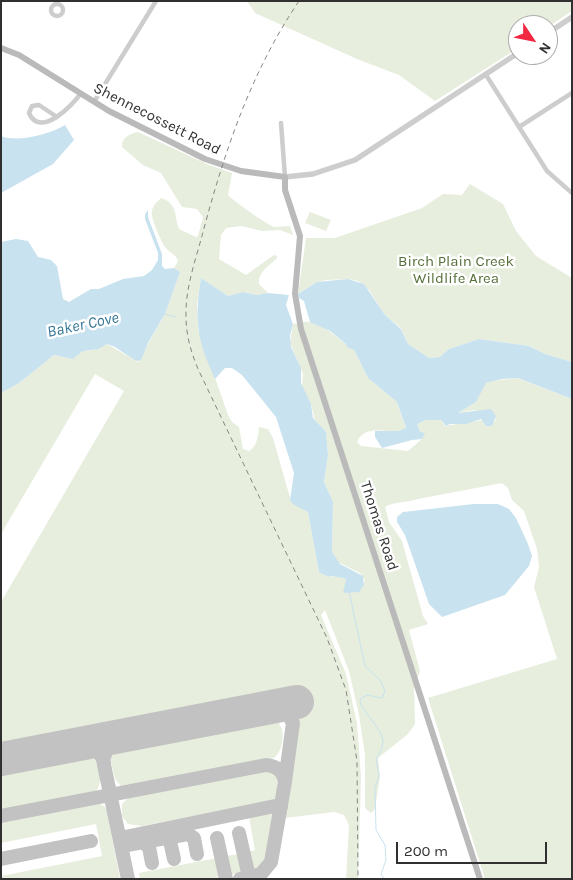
<!DOCTYPE html>
<style>
body{margin:0}
#map{position:relative;width:573px;height:880px;overflow:hidden;background:#fff;font-family:Karla,sans-serif}
canvas{display:block}
.frame{position:absolute;inset:0;border:2px solid #303030;pointer-events:none}
.north{position:absolute;left:508px;top:15px;width:50px;height:50px;box-sizing:border-box;background:#fff;border:1px solid #acacac;border-radius:50%;rotate:124deg;font-size:14px;font-weight:700;line-height:20px;text-align:center;color:#303030}
.north::after{content:'';display:block;margin:auto;width:18px;height:22px;background:#f22742;clip-path:polygon(50% 0,100% 100%,50% 72%,0 100%)}
.scale{position:absolute;left:396px;top:842px;width:151px;height:22px;box-sizing:border-box;border:2px solid #303030;border-top:0;padding-left:6px;font-size:15px;line-height:18px;white-space:nowrap;color:#303030;-webkit-text-stroke:4px #fff;paint-order:stroke}
</style>
<div id="map">
<canvas width="573" height="880"></canvas>
<div class="frame"></div>
<div class="north">N</div>
<div class="scale">200 m</div>
</div>
<script>
const context = document.querySelector('canvas').getContext('2d');
context.lineJoin = 'round';
function paint(path, color) { context.fillStyle = color; context.fill(path, 'evenodd'); }
function strokePath(path, color, width, dash) { context.strokeStyle = color; context.lineWidth = width; context.lineCap = dash ? 'butt' : 'round'; context.setLineDash(dash || []); context.stroke(path); }
function drawText(font, color, halo, rows, align = 'center') {
  context.font = font + ' Karla,sans-serif'; context.lineWidth = 5; context.setLineDash([]); context.textBaseline = 'middle'; context.strokeStyle = halo; context.fillStyle = color; for (const [text, x, y, turn = 0] of rows) {
    context.save(); context.translate(x, y); context.rotate((+turn || 0) * Math.PI / 180); context.textAlign = isNaN(turn) ? turn : align; if (halo) context.strokeText(text, 0, 0); context.fillText(text, 0, 0); context.restore();
  }
}
paint(new Path2D(`
 M 247,1 L 572,1 L 572,11 L 548,27 L 548,25 L 518,25 L 518,48 L 435,101 L 399,75 L 357,59 L 255,13 Z
 M 138,132 L 209,165 L 232,173 L 228,195 C 232,200 269,226 274,227 C 279,227 285,226 290,226 L 293,235 L 280,230 L 262,231 L 241,226 L 226,228 L 221,235 L 219,259 L 246,275 L 274,255 L 277,256 L 277,258 C 269,266 258,272 259,284 L 268,293 L 257,295 L 246,292 L 228,296 L 201,278 L 197,304 L 198,329 L 228,415 L 232,422 L 239,427 L 243,449 L 249,451 C 257,447 258,436 259,427 L 268,429 L 273,438 L 291,501 L 308,512 L 319,572 C 328,579 336,575 346,579 L 348,591 L 353,592 L 362,588 L 365,580 L 360,573 L 338,562 L 332,552 L 333,502 L 324,482 L 328,455 L 326,432 L 315,420 L 311,404 L 302,387 L 303,374 L 290,343 L 293,324 C 298,324 305,321 310,322 C 325,325 343,343 354,350 L 368,378 L 397,402 L 406,429 C 389,436 366,422 357,442 L 361,446 L 408,451 L 422,439 L 417,424 L 426,420 L 441,420 L 445,426 L 483,420 L 485,424 L 494,422 L 496,419 L 474,410 L 458,413 L 476,402 L 484,384 L 492,381 L 517,378 L 572,399 L 572,879 L 485,879 L 428,698 L 557,659 L 534,587 L 539,567 L 537,549 L 524,511 L 512,500 L 508,488 L 502,483 L 418,499 C 407,503 395,501 385,507 L 389,522 L 402,541 L 423,616 L 428,624 L 409,630 L 420,671 L 414,689 L 415,724 L 408,734 L 378,758 L 380,776 L 375,809 L 371,813 L 365,808 L 365,755 L 359,715 L 349,671 L 325,610 L 321,615 L 346,674 L 357,723 L 361,776 L 358,879 L 346,879 L 349,825 L 344,815 L 334,812 L 285,818 L 299,725 L 295,691 L 1,748 L 1,602 L 124,391 L 95,374 L 1,534 L 1,393 L 19,383 L 54,355 L 73,359 L 83,351 L 93,350 L 107,344 L 138,362 L 165,314 L 180,272 L 174,268 L 178,261 C 176,254 169,253 165,247 C 161,241 150,217 152,211 C 153,205 157,202 161,198 C 178,203 174,216 179,229 L 196,237 L 198,236 L 203,217 L 197,209 L 182,207 L 161,173 L 143,165 L 122,147 C 121,138 129,134 138,132 Z
 M 470,184 L 503,204 L 516,231 L 536,256 L 572,278 L 572,362 L 545,354 L 529,346 L 479,339 L 449,349 L 440,357 L 429,358 L 408,344 L 401,328 L 385,315 L 369,290 L 358,281 L 348,279 L 326,280 L 317,282 L 298,294 L 306,238 L 335,238 L 422,208 L 443,194 L 462,195 Z
 M 310,212 L 331,220 L 326,231 L 305,223 Z
 M 268,719 L 278,722 C 286,731 283,751 274,758 L 128,787 L 121,786 L 115,779 L 110,758 L 118,748 Z
 M 83,755 L 92,757 C 99,765 104,782 96,791 L 1,811 L 1,771 Z
 M 263,770 L 272,771 L 278,777 L 276,800 L 142,826 L 128,824 L 122,816 L 122,804 L 130,796 Z
 M 95,802 L 104,806 L 107,811 L 120,879 L 1,879 L 1,876 L 102,856 L 96,824 L 1,843 L 1,820 Z
 M 274,812 L 265,868 L 252,871 L 248,852 L 255,850 L 249,817 Z
 M 239,854 L 243,872 L 230,875 L 226,856 Z
 M 217,858 L 221,877 L 210,879 L 140,879 L 139,873 Z`), '#e7eedd');
paint(new Path2D(`
 M 65,125 L 74,140 L 53,164 L 1,193 L 1,136 C 18,143 50,134 65,125 Z
 M 148,210 L 148,217 L 162,254 L 162,266 L 165,269 L 174,268 L 180,272 L 165,314 L 148,343 L 141,360 L 136,361 L 115,347 L 107,344 L 98,349 L 83,351 L 73,359 L 54,355 L 19,383 L 1,393 L 1,242 L 16,239 L 28,241 L 38,257 L 51,260 L 57,266 L 63,299 L 69,302 L 91,289 L 99,289 L 123,279 L 144,276 L 152,270 L 158,260 L 158,253 L 145,219 L 145,214 Z
 M 201,278 L 228,296 L 244,292 L 257,295 L 268,293 L 289,295 L 286,305 L 293,324 L 290,336 L 291,347 L 301,368 L 301,383 L 311,404 L 313,418 L 326,432 L 328,455 L 324,482 L 333,502 L 332,552 L 340,564 L 363,576 L 364,585 L 359,592 L 343,593 L 346,579 C 336,575 328,579 319,572 L 308,512 L 293,504 L 290,500 L 294,473 L 276,417 L 242,375 L 232,368 L 225,368 L 215,379 C 197,339 194,321 201,278 Z
 M 348,279 L 364,284 L 385,315 L 401,329 L 408,344 L 429,358 L 440,357 L 449,349 L 479,339 L 529,346 L 545,354 L 572,362 L 572,399 L 518,378 L 502,379 L 486,383 L 476,402 L 458,413 L 491,409 L 496,416 L 492,426 L 486,426 L 481,419 L 466,424 L 450,424 L 446,426 L 441,420 L 426,420 L 417,424 L 420,432 L 425,433 L 422,439 L 412,440 L 382,448 L 375,437 L 375,431 L 399,431 L 406,428 L 397,402 L 368,378 L 354,350 L 347,347 L 346,344 L 330,331 L 310,322 L 304,301 L 299,298 L 298,294 L 317,282 Z
 M 474,504 L 498,504 L 509,509 L 516,518 L 528,544 L 532,556 L 529,566 L 505,595 L 442,617 L 429,604 L 405,535 L 397,522 L 397,517 L 403,512 Z`), '#c8e2ef');
strokePath(new Path2D(`
 M 165,314 L 176,317
 M 349,591 L 365,666 L 380,680 L 385,691 L 382,698 L 367,695 L 360,699 L 361,705 L 380,732 L 383,740 L 382,748 L 376,759 L 379,776 L 375,788 L 376,830 L 385,845 L 386,860 L 381,874 L 384,879`), '#c8e2ef', 1);
strokePath(new Path2D(`
 M 272,707 L 286,711 L 293,723 L 285,781
 M 121,736 L 108,746 L 103,760 L 128,879
 M 77,744 C 90,747 100,749 104,763
 M 1,816 L 266,765 C 277,766 283,771 285,782 L 271,862 L 261,874 L 240,879
 M 239,833 L 249,877
 M 165,838 L 170,841 L 174,859
 M 217,838 L 226,879
 M 142,842 L 149,847 L 152,863
 M 197,854 L 194,838 L 188,834 L 127,845 L 120,838 L 275,806 L 281,807
 M 1,859 L 91,841`), '#c2c2c2', 14);
strokePath(new Path2D(`
 M 1,759 L 297,702`), '#c2c2c2', 34);
strokePath(new Path2D(`
 M51 10a6 6 0 1 1 12 0a6 6 0 1 1-12 0Z
 M 486,75 L 547,171 L 572,193
 M 94,102 L 156,1
 M 57,117 L 39,105 L 32,106 L 29,113 C 40,139 73,105 81,93
 M 281,123 L 285,177
 M 519,127 L 572,93`), '#cdcdcd', 4.5);
strokePath(new Path2D(`
 M 548,33 L 572,17
 M 285,177 L 313,174 L 355,160 L 518,53`), '#cdcdcd', 5.5);
strokePath(new Path2D(`
 M 1,48 L 19,55 L 109,111 L 205,159 L 241,171 L 285,177 L 285,190 L 300,236 L 295,294 L 301,329 L 480,879`), '#bababa', 6);
strokePath(new Path2D(`
 M 299,1 C 251,72 225,150 203,232 C 196,259 185,288 186,317 C 186,335 191,352 198,369 L 327,638 L 346,690 L 357,761 L 358,879`), '#858585', 1, [5, 4]);
drawText('15px', '#303030', '#fff', [
 ["Shennecossett Road",157,119,27],
 ["Thomas Road",379,526,72]
]);
drawText('15px', '#566f39', '#fff', [
 ["Birch Plain Creek",456,262],
 ["Wildlife Area",456,279]
]);
drawText('italic 16px', '#377898', '#fff', [
 ["Baker Cove",83,325,-12]
]);
</script>
